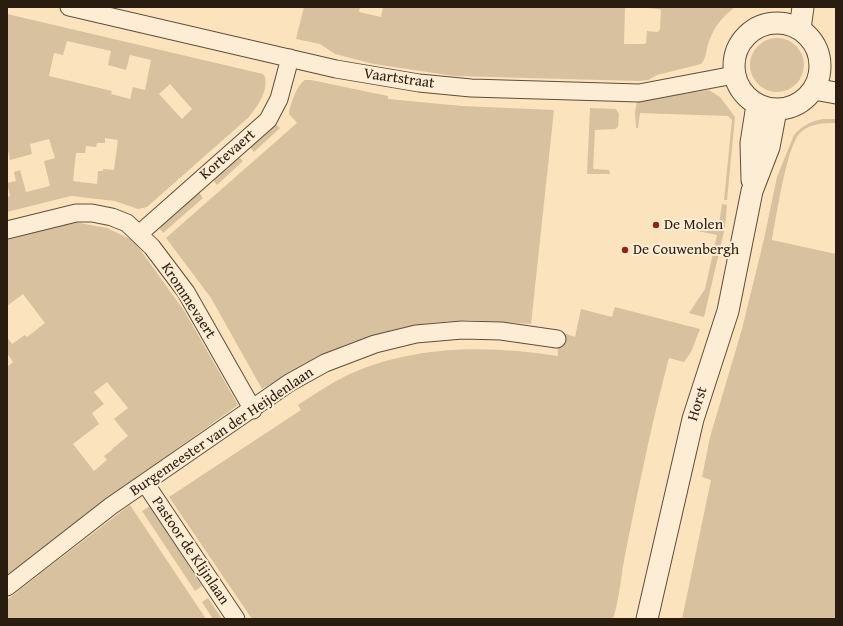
<!DOCTYPE html>
<style>
body{margin:0}
#map{position:relative;width:843px;height:626px;overflow:hidden;background:#fbe3bd;font-family:"Gentium Book Plus",serif}
canvas{display:block}
.frame{position:absolute;inset:0;border:8px solid #2a1c0e;pointer-events:none}
</style>
<div id="map">
<canvas width="843" height="626"></canvas>
<div class="frame"></div>
</div>
<script>
const context = document.querySelector('canvas').getContext('2d');
context.lineJoin = 'round';
function paint(path, color) { context.fillStyle = color; context.fill(path, 'evenodd'); }
function strokePath(path, color, width, dash) { context.strokeStyle = color; context.lineWidth = width; context.lineCap = dash ? 'butt' : 'round'; context.setLineDash(dash || []); context.stroke(path); }
function drawText(font, color, halo, rows, align = 'center') {
  context.font = font + ' "Gentium Book Plus",serif'; context.lineWidth = 4; context.setLineDash([]); context.textBaseline = 'middle'; context.strokeStyle = halo; context.fillStyle = color; for (const [text, x, y, turn = 0] of rows) {
    context.save(); context.translate(x, y); context.rotate((+turn || 0) * Math.PI / 180); context.textAlign = isNaN(turn) ? turn : align; if (halo) context.strokeText(text, 0, 0); context.fillText(text, 0, 0); context.restore();
  }
}
paint(new Path2D(`
 M 304,7 L 360,7 L 359,12 L 381,17 L 383,7 L 625,8 L 624,44 L 644,44 L 646,43 L 647,31 L 658,32 L 660,29 L 661,10 L 658,9 L 647,8 L 648,7 L 735,7 C 721,18 714,27 708,44 C 706,51 706,59 701,64 L 657,75 L 648,80 L 638,81 L 454,76 L 374,64 L 335,54 L 320,44 L 296,39 Z
 M 7,14 L 263,74 L 265,77 C 268,92 258,105 249,117 L 147,207 L 138,209 L 115,201 L 71,196 L 7,212 L 7,197 L 10,196 L 7,183 L 16,181 L 14,172 L 20,170 L 26,192 L 50,186 L 44,161 L 55,158 L 49,139 L 30,144 L 32,154 L 10,160 L 7,146 ZM 67,41 L 111,51 L 108,65 L 126,70 L 130,55 L 151,60 L 145,90 L 133,87 L 130,99 L 111,94 L 112,91 L 49,76 L 54,53 L 63,55 ZM 170,84 L 192,109 L 182,119 L 159,94 ZM 105,138 L 118,140 L 114,170 L 103,169 L 103,171 L 98,171 L 97,184 L 73,181 L 76,153 L 85,153 L 86,146 L 96,147 L 97,143 L 105,143 Z
 M750 65a27 27 0 1 1 54 0a27 27 0 1 1-54 0Z
 M 305,80 L 311,80 L 388,96 L 388,99 L 462,106 L 554,110 L 531,324 L 468,320 L 430,323 L 393,330 L 345,345 L 262,389 L 211,298 L 166,238 L 297,123 L 289,114 C 290,104 297,85 305,80 Z
 M 709,90 L 720,97 L 735,117 L 727,200 L 724,200 L 732,120 L 728,116 L 640,113 L 638,128 L 636,128 L 635,113 L 637,101 Z
 M 590,108 L 616,109 L 619,114 L 618,127 L 615,129 L 595,130 L 593,169 L 609,170 L 610,174 L 587,174 Z
 M 823,119 L 836,119 L 836,123 C 824,123 811,123 801,132 C 787,143 776,219 772,240 L 836,254 L 836,619 L 682,619 L 711,480 L 702,477 L 710,437 L 742,329 L 764,239 L 777,177 L 794,135 C 802,126 811,121 823,119 Z
 M 275,124 L 280,128 L 254,152 L 250,147 Z
 M 239,157 L 243,161 L 217,185 L 213,180 Z
 M 199,192 L 203,198 L 163,233 L 160,229 L 162,224 Z
 M 722,204 L 727,205 L 725,227 L 704,317 L 689,313 L 705,289 L 717,235 L 683,228 L 685,225 L 718,231 Z
 M 74,222 L 107,228 L 134,241 L 185,312 L 238,405 L 97,506 L 7,576 L 7,367 L 13,362 L 7,353 L 7,337 L 12,344 L 25,335 L 27,337 L 45,323 L 23,294 L 7,306 L 7,240 ZM 107,382 L 128,408 L 114,419 L 128,436 L 112,449 L 112,450 L 104,456 L 107,460 L 94,471 L 73,444 L 99,424 L 92,413 L 104,404 L 94,392 Z
 M 615,307 L 700,329 L 691,352 L 684,362 L 669,358 C 652,421 639,486 626,550 C 621,573 620,597 613,619 L 252,619 L 169,497 L 301,410 L 298,405 C 315,394 332,382 350,374 C 415,345 488,345 558,356 L 557,339 L 564,333 L 575,337 L 581,309 L 612,317 Z
 M 130,505 L 206,619 L 7,619 L 7,600 L 45,570 Z
 M 150,506 L 202,586 L 195,591 L 142,511 Z
 M 208,598 L 222,619 L 213,619 L 202,602 Z`), '#d7c19f');
const minor = new Path2D(`
 M 69,7 L 336,69 L 419,83 L 471,88 L 639,93 L 734,75
 M 7,230 L 76,213 L 92,213 L 112,217 L 127,223 L 152,247 L 186,292 L 253,410
 M 139,234 L 268,120 L 279,99 L 290,58
 M 145,483 L 236,619
 M 7,587 L 111,506 L 289,383 L 325,363 L 375,344 L 416,334 L 462,330 L 501,331 L 557,339`);
const tertiary = new Path2D(`
 M734 66a43 43 0 1 1 86 0a43 43 0 1 1-86 0Z
 M 800,29 L 803,7
 M 814,89 L 836,93
 M 752,180 L 751,143 L 757,105
 M 647,619 L 693,419 L 728,311 L 752,191 L 769,147 L 776,110`);
strokePath(minor, '#5e4e3a', 19);
strokePath(tertiary, '#5e4e3a', 23);
strokePath(minor, '#fcedd4', 17);
strokePath(tertiary, '#fcedd4', 21);
for (const [x, y, r, color] of [
 [656,225,4,"#8f2418"],
 [625,250,4,"#8f2418"]
]) { const dot = new Path2D(); dot.arc(x, y, r, 0, 2 * Math.PI); context.fillStyle = color; context.fill(dot); strokePath(dot, '#fcedd4', 1.5); }
drawText('15px', '#2a1c0e', '#fcedd4', [
 ["Vaartstraat",399,79,8],
 ["Kortevaert",228,155,-41],
 ["Krommevaert",188,301,57],
 ["Horst",698,404,-73],
 ["Burgemeester van der Heijdenlaan",222,432,-34],
 ["Pastoor de Klijnlaan",190,551,56]
]);
drawText('15px', '#2a1c0e', '#fcedd4', [
 ["De Molen",664,225],
 ["De Couwenbergh",633,250]
], 'left');
</script>
